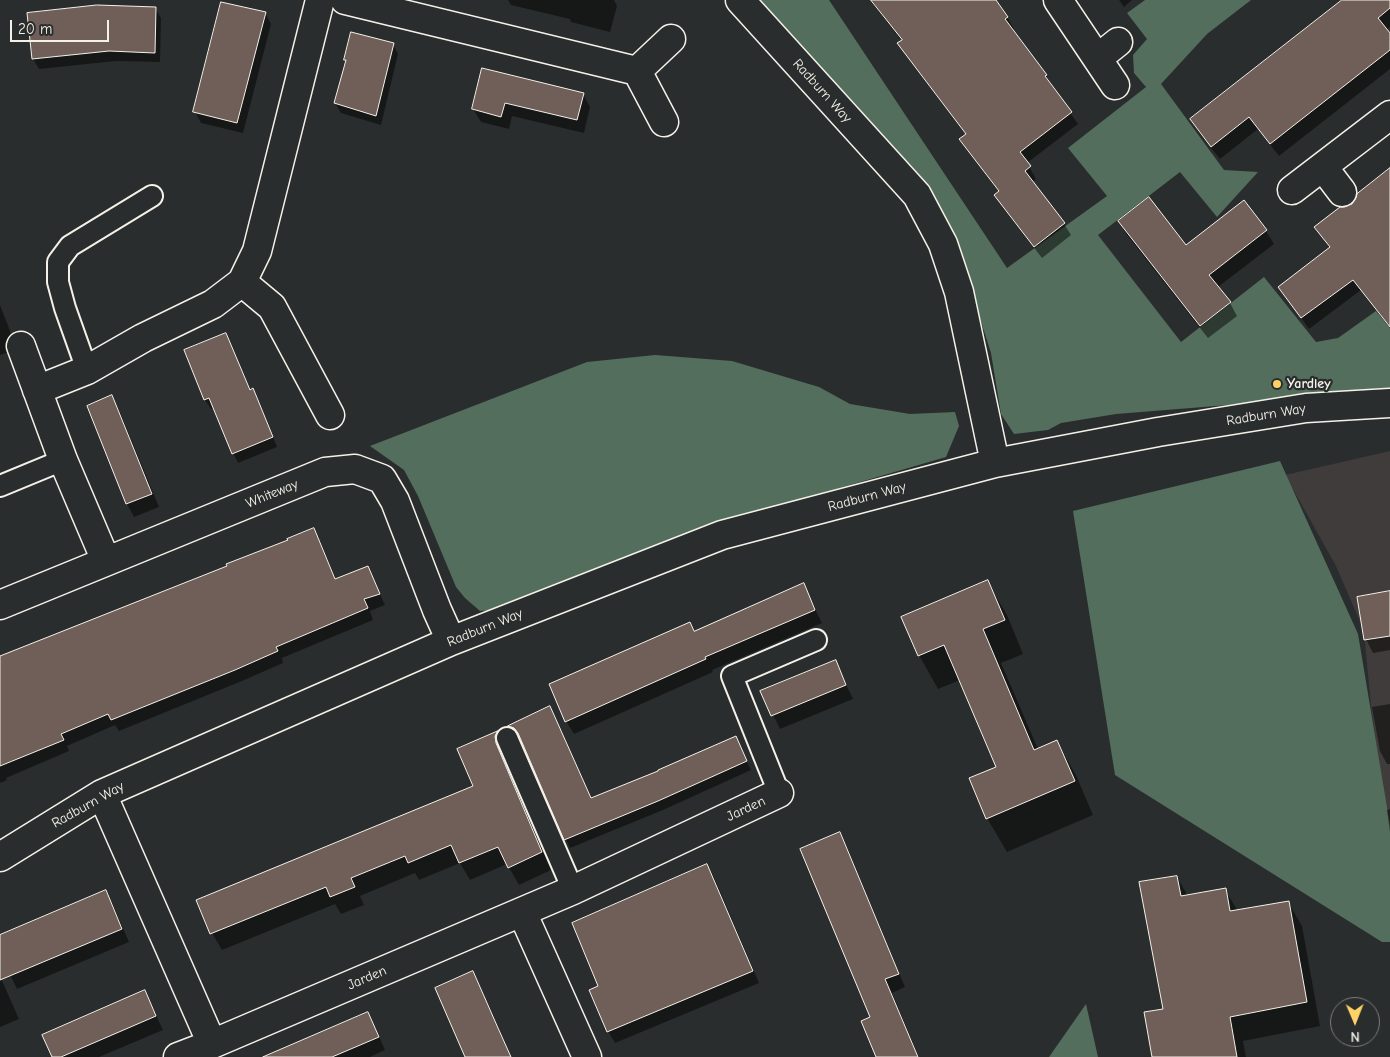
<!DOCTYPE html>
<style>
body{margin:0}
#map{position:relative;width:1390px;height:1057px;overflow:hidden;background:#2a2d2e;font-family:"Comic Neue",sans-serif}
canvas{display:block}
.north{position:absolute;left:1330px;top:997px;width:50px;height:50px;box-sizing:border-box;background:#2a2d2e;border:1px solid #7b7b78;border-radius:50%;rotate:179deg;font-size:14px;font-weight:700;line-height:20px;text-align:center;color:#f4f1e8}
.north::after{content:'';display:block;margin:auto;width:18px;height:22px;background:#ffd166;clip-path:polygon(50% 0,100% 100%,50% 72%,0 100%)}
.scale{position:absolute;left:10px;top:20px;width:99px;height:22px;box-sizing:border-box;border:2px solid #f4f1e8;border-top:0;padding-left:6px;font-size:15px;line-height:18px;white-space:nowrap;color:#f4f1e8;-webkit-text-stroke:4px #2a2d2e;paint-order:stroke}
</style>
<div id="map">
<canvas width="1390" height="1057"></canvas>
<div class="north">N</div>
<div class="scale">20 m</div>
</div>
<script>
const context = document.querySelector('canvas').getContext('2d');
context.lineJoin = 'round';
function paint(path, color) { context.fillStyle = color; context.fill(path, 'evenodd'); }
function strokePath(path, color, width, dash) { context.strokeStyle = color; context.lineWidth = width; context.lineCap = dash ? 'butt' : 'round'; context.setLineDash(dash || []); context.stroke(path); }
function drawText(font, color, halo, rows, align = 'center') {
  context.font = font + ' "Comic Neue",sans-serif'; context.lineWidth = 4.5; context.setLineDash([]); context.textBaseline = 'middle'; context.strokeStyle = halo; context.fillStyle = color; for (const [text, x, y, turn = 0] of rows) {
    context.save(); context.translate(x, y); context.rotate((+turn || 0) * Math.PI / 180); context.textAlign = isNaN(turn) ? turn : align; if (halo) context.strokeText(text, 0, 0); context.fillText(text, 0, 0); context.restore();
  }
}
paint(new Path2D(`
 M 1390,451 L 1390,841 L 1371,706 L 1364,631 L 1336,566 L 1285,475 Z`), '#3f3c3b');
paint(new Path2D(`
 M 759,0 L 829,0 L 1007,268 L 1107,196 L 1068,148 L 1146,87 L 1134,73 L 1133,55 L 1147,39 L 1127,13 L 1145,0 L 1251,0 L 1207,34 L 1161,84 L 1224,170 L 1258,172 L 1217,217 L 1180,172 L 1098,235 L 1181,342 L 1264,277 L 1316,342 L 1338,338 L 1376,311 L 1390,328 L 1390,392 L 1116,414 L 1061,423 L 1048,430 L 1014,434 L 1001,414 L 991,353 L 958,249 L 924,189 Z
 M 655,355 L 732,361 L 819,387 L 850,404 L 910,414 L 955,412 L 959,426 L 946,457 L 713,525 L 500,610 L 480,611 L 465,598 L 456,587 L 418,496 L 404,470 L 370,446 L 587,362 Z
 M 1280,461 L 1358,634 L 1390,825 L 1390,942 L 1382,942 L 1115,775 L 1073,511 Z
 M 1086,1004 L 1098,1057 L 1049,1057 Z`), '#546e5d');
paint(new Path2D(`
 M 508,0 L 614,0 L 617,6 L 610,32 L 571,22 L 570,19 L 511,5 Z
 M 870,0 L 994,0 L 1007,17 L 1014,29 L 1012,30 L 1046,75 L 1052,87 L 1078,124 L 1027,163 L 1036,179 L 1032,182 L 1064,224 L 1071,235 L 1042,258 L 1002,206 L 996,195 L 999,192 L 967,150 L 961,139 L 966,135 L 906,55 L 899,44 L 902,41 Z
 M 1119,0 L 1132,0 L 1124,7 Z
 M 1345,0 L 1384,0 L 1390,8 L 1390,27 L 1386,30 L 1390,35 L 1390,69 L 1279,156 L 1258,129 L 1220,159 L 1199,133 L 1191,119 Z
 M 155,8 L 161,18 L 160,62 L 116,61 L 39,69 L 33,59 L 28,14 Z
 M 265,13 L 271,24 L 243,133 L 201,123 L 195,112 Z
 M 393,44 L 398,54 L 381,125 L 341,113 L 335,103 L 347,62 L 346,59 Z
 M 483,70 L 583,94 L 590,107 L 584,133 L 512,116 L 509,129 L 481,122 L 473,109 Z
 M 1390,170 L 1390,324 L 1388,325 L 1361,290 L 1309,329 L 1280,288 L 1330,249 L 1316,227 L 1353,205 Z
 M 1244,202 L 1266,231 L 1274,244 L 1218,287 L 1230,303 L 1237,316 L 1208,338 L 1127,235 L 1119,221 L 1186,247 Z
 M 0,305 L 17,349 L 0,355 Z
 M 226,335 L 251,391 L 252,390 L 258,400 L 277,447 L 238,463 L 233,453 L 214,408 L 211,409 L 205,400 L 185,351 Z
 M 112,397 L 119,410 L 159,507 L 134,517 L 127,504 L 88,407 Z
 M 313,529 L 320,541 L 336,580 L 367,567 L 385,605 L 370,611 L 373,620 L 282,658 L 283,663 L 242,681 L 119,731 L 115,725 L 67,746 L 69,751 L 6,778 L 7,780 L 0,783 L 0,657 L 289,541 Z
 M 987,581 L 1007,615 L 1023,654 L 1001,663 L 1038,749 L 1057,742 L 1076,775 L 1093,815 L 1007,852 L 987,818 L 998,767 L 960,680 L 938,689 L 919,655 Z
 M 803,585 L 822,623 L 712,670 L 713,672 L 574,734 L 566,721 L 694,632 Z
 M 1390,594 L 1390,650 L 1373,653 L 1366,639 Z
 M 835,662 L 853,699 L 780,729 L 762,692 Z
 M 1390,704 L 1390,764 L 1387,764 L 1380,751 L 1372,707 Z
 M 550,708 L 592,799 L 660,772 L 736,738 L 751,770 L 663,810 L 570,848 L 520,737 L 515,735 L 510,727 Z
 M 497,732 L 507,749 L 505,754 L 505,761 L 551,870 L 519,885 L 507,864 L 470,880 L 460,863 L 419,880 L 415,873 L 360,896 L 364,905 L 341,914 L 335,904 L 222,950 L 212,933 L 475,787 L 458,749 Z
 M 1390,809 L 1390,832 L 1387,810 Z
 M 840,834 L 847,847 L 905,987 L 892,993 L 919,1057 L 877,1057 Z
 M 707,865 L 714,877 L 759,983 L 615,1043 L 608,1031 L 600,987 Z
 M 1177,877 L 1188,896 L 1225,890 L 1238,911 L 1288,902 L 1302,926 L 1320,1026 L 1243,1041 L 1246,1057 L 1153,1057 L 1164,1010 Z
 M 106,892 L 113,905 L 129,942 L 17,989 L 0,954 L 0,936 Z
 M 473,973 L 480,986 L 511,1057 L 466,1057 Z
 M 0,976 L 19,1019 L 0,1027 Z
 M 145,992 L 163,1030 L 99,1057 L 53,1057 Z
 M 375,1027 L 385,1050 L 370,1057 L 266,1057 Z`), '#0007');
const building = new Path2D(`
 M 871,0 L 996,0 L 1008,17 L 1005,19 L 1047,75 L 1045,76 L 1072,112 L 1020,152 L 1031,166 L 1025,171 L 1065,223 L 1034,247 L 994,195 L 999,191 L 959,139 L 966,134 L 897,43 L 902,40 Z
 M 1342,0 L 1390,0 L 1390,8 L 1378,18 L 1390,33 L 1390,50 L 1270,144 L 1249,117 L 1211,147 L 1190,119 Z
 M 221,2 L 266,12 L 237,123 L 193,112 Z
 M 97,5 L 156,7 L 155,53 L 109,51 L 32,59 L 27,13 Z
 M 351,32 L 394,43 L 376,116 L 334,103 L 346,60 L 344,60 Z
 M 482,68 L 584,93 L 577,120 L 505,103 L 501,117 L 472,109 Z
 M 1390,168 L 1390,327 L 1353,280 L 1301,318 L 1278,287 L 1330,247 L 1314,227 L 1340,207 L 1344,207 L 1352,204 L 1356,198 L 1357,194 Z
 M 1149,197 L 1186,245 L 1244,200 L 1267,230 L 1209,275 L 1231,302 L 1200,326 L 1118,221 Z
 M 226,333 L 250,390 L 253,388 L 273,437 L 232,454 L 209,398 L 204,400 L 184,350 Z
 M 112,395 L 152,494 L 126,504 L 87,406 Z
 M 314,528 L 335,579 L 368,566 L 380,594 L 364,599 L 368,608 L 276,647 L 278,651 L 235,670 L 111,720 L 108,714 L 61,734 L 64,740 L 0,766 L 0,656 L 227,566 L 226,564 L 288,540 L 287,539 Z
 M 988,580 L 1005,620 L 983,629 L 1034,750 L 1057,740 L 1075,781 L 986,819 L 969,778 L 996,767 L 944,645 L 918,656 L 901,617 Z
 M 804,583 L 815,610 L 705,657 L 706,659 L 565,722 L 549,684 L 690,622 L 694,631 Z
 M 1390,591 L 1390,636 L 1364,640 L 1357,597 Z
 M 836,660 L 846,685 L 771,716 L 760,691 Z
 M 550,706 L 591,798 L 658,771 L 658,770 L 736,736 L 747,761 L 658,801 L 564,840 L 518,733 L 514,728 L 508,726 Z
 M 498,731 L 495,736 L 496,743 L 542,852 L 508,868 L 498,847 L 459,863 L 451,845 L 408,863 L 405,856 L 351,878 L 355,887 L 330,897 L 326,887 L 210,934 L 196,900 L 473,786 L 457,749 Z
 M 840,832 L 899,974 L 885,979 L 918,1057 L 876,1057 L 861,1021 L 870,1017 L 800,849 Z
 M 707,864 L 753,971 L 607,1032 L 589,990 L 598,986 L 572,923 Z
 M 1177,876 L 1181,896 L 1226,888 L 1230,911 L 1289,901 L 1307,1002 L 1230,1017 L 1237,1057 L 1152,1057 L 1144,1012 L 1163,1009 L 1139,882 Z
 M 106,890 L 122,929 L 0,980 L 0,935 Z
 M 473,971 L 498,1028 L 511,1057 L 465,1057 L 435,988 Z
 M 145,990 L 156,1016 L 61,1057 L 52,1057 L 42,1035 Z
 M 368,1012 L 379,1037 L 332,1057 L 263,1057 Z`);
paint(building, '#705f58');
strokePath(building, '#f4f1e8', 1);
const lane = new Path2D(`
 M 87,370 L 65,308 L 58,282 L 58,262 L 70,246 L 152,196
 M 0,486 L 63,460
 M 507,738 L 573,890
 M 779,793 L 732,676 L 816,640`);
const street = new Path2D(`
 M 345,0 L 637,71
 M 740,0 L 917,195 L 943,244 L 959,292 L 995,463
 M 1058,0 L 1115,85
 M 1098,58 L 1118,42
 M 664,122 L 637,71 L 671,39
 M 1323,167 L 1342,192
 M 1292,190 L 1390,115
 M 242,282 L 272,307 L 330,415
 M 21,346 L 63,460 L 106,561
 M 37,390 L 87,370 L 143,338 L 213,304 L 242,282 L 257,251 L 320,0
 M 0,605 L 325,472 L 355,469 L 382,479 L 395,501 L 437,610 L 451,641
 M 102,794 L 212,1044
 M 0,857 L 102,794 L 451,641 L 722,535 L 995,463 L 1158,432 L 1306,408 L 1390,403
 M 522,912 L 587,1057
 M 178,1057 L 212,1044 L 573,890 L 779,793`);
strokePath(lane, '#f4f1e8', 24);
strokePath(street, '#f4f1e8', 31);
strokePath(lane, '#2a2d2e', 20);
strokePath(street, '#2a2d2e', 28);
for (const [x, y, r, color] of [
 [1277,384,5,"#ffd166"]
]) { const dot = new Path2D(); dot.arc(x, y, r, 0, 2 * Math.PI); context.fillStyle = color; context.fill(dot); strokePath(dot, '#2a2d2e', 2); }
drawText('14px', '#f4f1e8', '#2a2d2e', [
 ["Radburn Way",822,91,48],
 ["Radburn Way",1266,415,-9],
 ["Whiteway",272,494,-22],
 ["Radburn Way",867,497,-15],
 ["Radburn Way",485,628,-22],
 ["Radburn Way",88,805,-29],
 ["Jarden",746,809,-25],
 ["Jarden",367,978,-23]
]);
drawText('bold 14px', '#f4f1e8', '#2a2d2e', [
 ["Yardley",1287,384]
], 'left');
</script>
